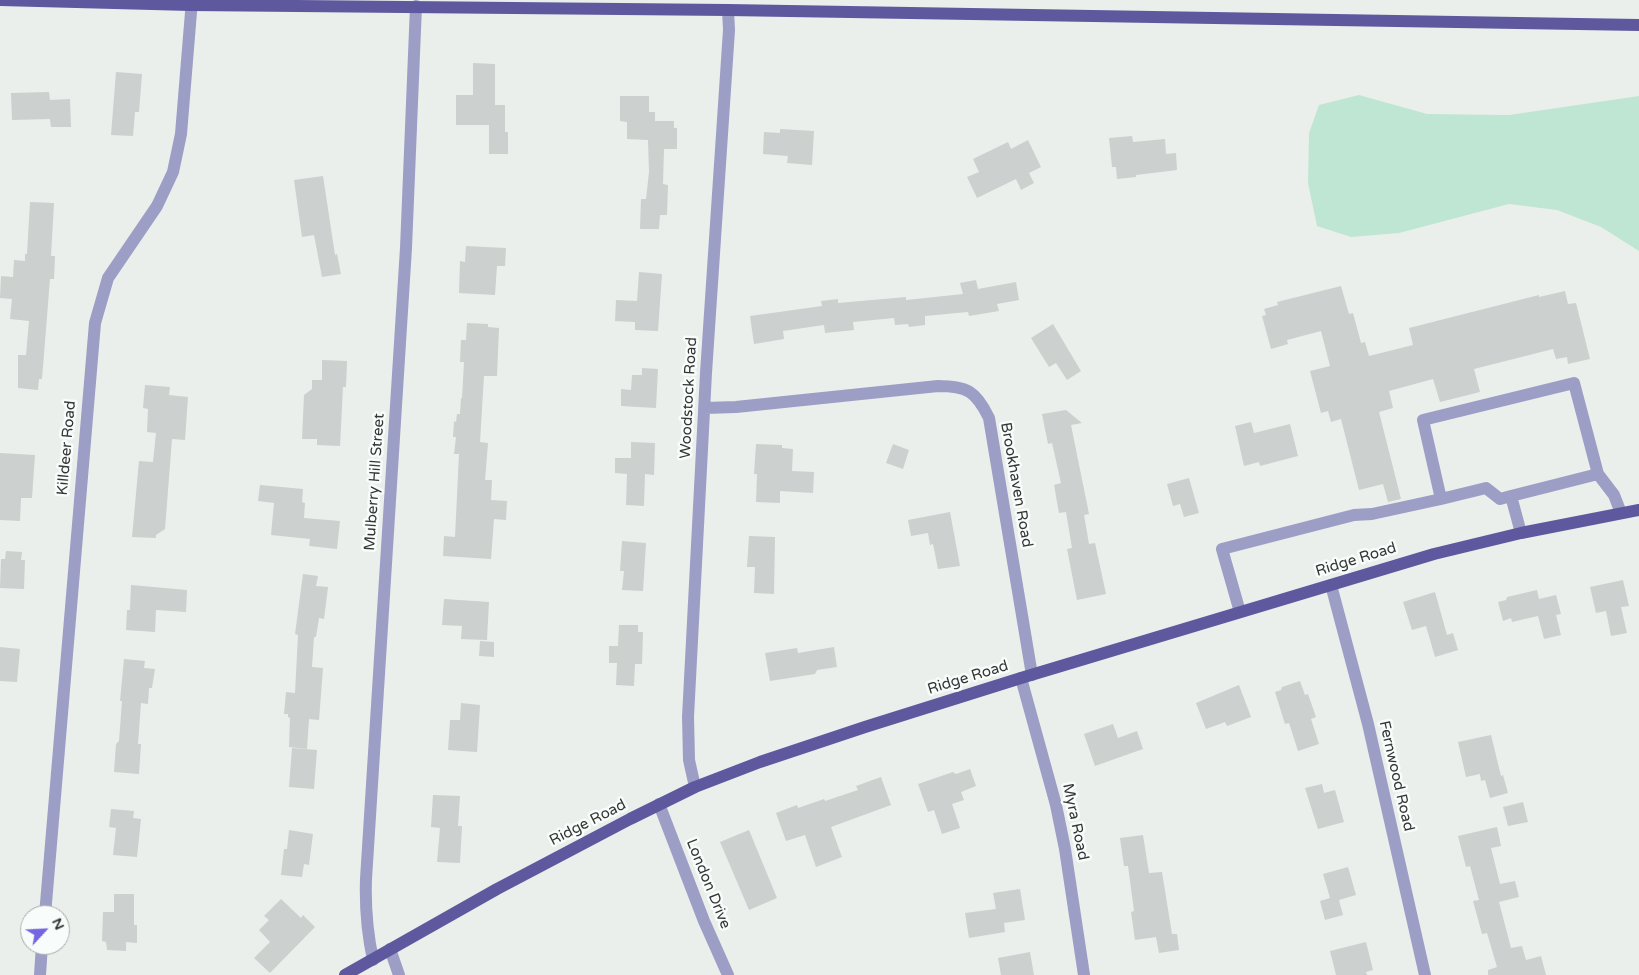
<!DOCTYPE html>
<style>
body{margin:0}
#map{position:relative;width:1639px;height:975px;overflow:hidden;background:#eaefec;font-family:"Varela Round",sans-serif}
canvas{display:block}
.north{position:absolute;left:20px;top:905px;width:50px;height:50px;box-sizing:border-box;background:#f8fcfa;border:1px solid #aaadab;border-radius:50%;rotate:65deg;font-size:14px;font-weight:700;line-height:20px;text-align:center;color:#343635}
.north::after{content:'';display:block;margin:auto;width:18px;height:22px;background:#7465e0;clip-path:polygon(50% 0,100% 100%,50% 72%,0 100%)}
</style>
<div id="map">
<canvas width="1639" height="975"></canvas>
<div class="north">N</div>
</div>
<script>
const context = document.querySelector('canvas').getContext('2d');
context.lineJoin = 'round';
function paint(path, color) { context.fillStyle = color; context.fill(path, 'evenodd'); }
function strokePath(path, color, width, dash) { context.strokeStyle = color; context.lineWidth = width; context.lineCap = dash ? 'butt' : 'round'; context.setLineDash(dash || []); context.stroke(path); }
function drawText(font, color, halo, rows, align = 'center') {
  context.font = font + ' "Varela Round",sans-serif'; context.lineWidth = 5; context.setLineDash([]); context.textBaseline = 'middle'; context.strokeStyle = halo; context.fillStyle = color; for (const [text, x, y, turn = 0] of rows) {
    context.save(); context.translate(x, y); context.rotate((+turn || 0) * Math.PI / 180); context.textAlign = isNaN(turn) ? turn : align; if (halo) context.strokeText(text, 0, 0); context.fillText(text, 0, 0); context.restore();
  }
}
paint(new Path2D(`
 M 1359,95 L 1427,114 L 1509,115 L 1639,96 L 1639,251 L 1601,227 L 1557,210 L 1509,204 L 1399,233 L 1351,237 L 1317,226 L 1308,183 L 1309,133 L 1319,105 Z`), '#bfe6d2');
paint(new Path2D(`
 M 473,63 L 495,64 L 495,105 L 505,105 L 505,132 L 508,132 L 508,154 L 489,154 L 489,125 L 456,125 L 456,95 L 473,95 Z
 M 116,72 L 142,74 L 139,112 L 135,112 L 133,136 L 111,135 Z
 M 49,92 L 50,100 L 70,99 L 71,127 L 51,127 L 50,119 L 12,120 L 11,93 Z
 M 620,96 L 649,96 L 649,112 L 655,112 L 655,121 L 674,121 L 674,128 L 677,128 L 677,149 L 664,149 L 663,184 L 668,185 L 667,215 L 660,215 L 659,229 L 640,229 L 641,199 L 646,199 L 649,172 L 648,140 L 627,139 L 627,122 L 620,121 Z
 M 780,129 L 814,131 L 812,165 L 787,163 L 788,156 L 763,154 L 764,132 L 780,133 Z
 M 1132,136 L 1133,142 L 1165,139 L 1166,154 L 1176,153 L 1177,170 L 1136,175 L 1136,177 L 1117,179 L 1116,167 L 1112,167 L 1109,138 Z
 M 1028,140 L 1041,167 L 1029,173 L 1034,183 L 1021,190 L 1016,179 L 977,198 L 967,177 L 979,172 L 973,159 L 1008,142 L 1011,149 Z
 M 323,176 L 335,255 L 337,254 L 341,274 L 322,277 L 314,235 L 302,237 L 294,180 Z
 M 30,202 L 54,203 L 51,256 L 55,256 L 54,279 L 50,279 L 42,379 L 39,379 L 38,390 L 18,388 L 18,355 L 26,355 L 29,321 L 10,319 L 12,299 L 0,298 L 1,276 L 13,277 L 14,260 L 25,261 L 25,254 L 27,254 Z
 M 466,246 L 506,248 L 505,266 L 497,266 L 495,295 L 459,293 L 460,261 L 465,262 Z
 M 639,272 L 662,274 L 658,331 L 635,330 L 635,322 L 615,321 L 616,300 L 637,301 Z
 M 976,280 L 978,289 L 1016,282 L 1019,300 L 997,304 L 999,311 L 969,316 L 968,312 L 925,316 L 925,325 L 909,327 L 908,324 L 895,325 L 894,318 L 853,322 L 854,330 L 825,333 L 824,325 L 783,331 L 784,339 L 754,344 L 750,316 L 822,306 L 821,301 L 838,299 L 838,303 L 906,297 L 906,300 L 963,294 L 960,283 Z
 M 1341,286 L 1349,314 L 1353,313 L 1361,343 L 1365,342 L 1369,356 L 1413,345 L 1409,328 L 1539,295 L 1539,297 L 1565,291 L 1568,304 L 1576,303 L 1590,359 L 1568,364 L 1567,357 L 1556,359 L 1553,349 L 1474,369 L 1480,392 L 1440,402 L 1433,379 L 1389,391 L 1393,408 L 1379,412 L 1401,499 L 1388,502 L 1383,484 L 1359,490 L 1341,419 L 1331,422 L 1328,411 L 1321,413 L 1310,371 L 1330,366 L 1321,331 L 1287,340 L 1288,344 L 1271,349 L 1262,316 L 1266,315 L 1264,309 L 1278,305 L 1277,302 Z
 M 467,323 L 488,324 L 488,327 L 499,328 L 497,376 L 484,376 L 480,442 L 488,443 L 485,480 L 492,480 L 491,500 L 507,501 L 506,520 L 494,519 L 491,559 L 443,556 L 444,536 L 455,537 L 459,454 L 454,454 L 456,437 L 453,437 L 454,421 L 456,422 L 457,414 L 460,414 L 461,398 L 462,398 L 464,362 L 460,362 L 461,340 L 466,340 Z
 M 1053,324 L 1081,371 L 1067,380 L 1056,363 L 1049,367 L 1031,338 Z
 M 322,360 L 347,361 L 346,387 L 343,387 L 340,446 L 317,445 L 317,439 L 302,439 L 304,395 L 312,389 L 312,380 L 322,380 Z
 M 642,368 L 658,369 L 656,408 L 621,406 L 621,389 L 631,390 L 632,375 L 642,375 Z
 M 145,385 L 170,387 L 169,395 L 188,397 L 185,440 L 172,439 L 165,529 L 156,535 L 156,538 L 132,537 L 139,461 L 153,462 L 156,433 L 147,432 L 148,409 L 143,408 Z
 M 1066,410 L 1082,423 L 1071,425 L 1089,514 L 1084,515 L 1089,544 L 1095,543 L 1106,594 L 1077,600 L 1067,549 L 1072,548 L 1066,512 L 1059,513 L 1054,485 L 1061,483 L 1052,443 L 1048,444 L 1042,414 Z
 M 1251,422 L 1254,433 L 1290,424 L 1298,456 L 1260,466 L 1259,462 L 1244,466 L 1235,426 Z
 M 631,442 L 655,443 L 654,475 L 645,474 L 644,506 L 626,505 L 627,474 L 615,473 L 615,458 L 631,458 Z
 M 756,444 L 782,445 L 782,448 L 793,449 L 792,471 L 814,472 L 813,493 L 780,491 L 780,503 L 756,502 L 757,474 L 754,474 Z
 M 893,444 L 909,450 L 903,469 L 886,463 Z
 M 0,453 L 35,455 L 32,498 L 21,498 L 20,521 L 0,520 Z
 M 1189,478 L 1199,513 L 1184,517 L 1180,504 L 1173,506 L 1167,484 Z
 M 260,485 L 303,489 L 302,502 L 305,503 L 304,518 L 340,521 L 337,549 L 309,546 L 310,539 L 271,535 L 274,503 L 258,501 Z
 M 950,512 L 960,566 L 938,569 L 933,544 L 930,545 L 928,533 L 911,536 L 908,520 Z
 M 749,536 L 775,537 L 774,594 L 754,593 L 755,567 L 747,567 Z
 M 622,541 L 646,543 L 643,591 L 622,590 L 624,571 L 620,571 Z
 M 6,551 L 22,552 L 21,560 L 25,560 L 24,589 L 0,588 L 1,559 L 5,559 Z
 M 303,574 L 318,576 L 316,586 L 328,587 L 324,619 L 319,618 L 316,637 L 314,637 L 312,667 L 323,668 L 319,720 L 309,719 L 307,749 L 289,747 L 290,718 L 288,717 L 288,714 L 284,714 L 286,692 L 295,693 L 298,635 L 295,634 Z
 M 1623,580 L 1629,606 L 1621,607 L 1627,633 L 1611,636 L 1606,611 L 1596,613 L 1590,587 Z
 M 131,585 L 187,590 L 186,612 L 156,610 L 155,632 L 126,630 L 127,610 L 130,610 Z
 M 1537,590 L 1539,599 L 1556,595 L 1561,614 L 1556,615 L 1561,635 L 1544,639 L 1538,616 L 1512,622 L 1511,618 L 1503,621 L 1498,602 L 1506,600 L 1507,597 Z
 M 1435,592 L 1447,635 L 1453,633 L 1458,650 L 1435,657 L 1426,626 L 1412,630 L 1403,602 Z
 M 444,599 L 489,602 L 487,640 L 461,639 L 462,626 L 442,625 Z
 M 619,625 L 638,625 L 638,632 L 643,632 L 642,664 L 635,664 L 634,686 L 616,685 L 617,663 L 609,663 L 609,646 L 618,646 Z
 M 480,641 L 494,642 L 494,657 L 479,656 Z
 M 0,647 L 20,649 L 17,682 L 0,681 Z
 M 834,647 L 837,667 L 817,670 L 815,674 L 770,681 L 765,653 L 797,648 L 798,653 Z
 M 124,659 L 145,661 L 144,668 L 155,669 L 152,688 L 149,688 L 148,704 L 141,703 L 138,744 L 141,744 L 139,774 L 114,772 L 116,744 L 119,741 L 122,701 L 120,701 Z
 M 1300,681 L 1305,695 L 1308,694 L 1316,717 L 1311,719 L 1319,744 L 1298,751 L 1289,723 L 1285,724 L 1275,692 L 1281,690 L 1282,687 Z
 M 1239,685 L 1251,717 L 1227,726 L 1225,722 L 1206,729 L 1196,703 Z
 M 461,703 L 480,705 L 477,752 L 448,750 L 450,720 L 460,720 Z
 M 1113,724 L 1118,738 L 1137,731 L 1143,749 L 1095,766 L 1084,734 Z
 M 1491,735 L 1501,776 L 1503,775 L 1508,793 L 1490,798 L 1485,780 L 1481,781 L 1480,774 L 1466,777 L 1458,742 Z
 M 292,748 L 317,750 L 314,789 L 289,787 Z
 M 970,769 L 976,786 L 961,792 L 964,800 L 952,804 L 960,828 L 942,834 L 934,810 L 928,812 L 918,784 L 953,772 L 956,774 Z
 M 881,777 L 891,805 L 831,827 L 842,857 L 816,867 L 805,835 L 786,841 L 776,813 L 797,805 L 798,808 L 824,799 L 825,801 L 858,790 L 856,786 Z
 M 1322,784 L 1324,793 L 1335,790 L 1344,822 L 1318,829 L 1305,788 Z
 M 433,795 L 460,796 L 458,826 L 462,826 L 460,863 L 437,862 L 440,828 L 431,827 Z
 M 1523,802 L 1528,822 L 1508,826 L 1503,807 Z
 M 111,809 L 134,811 L 133,818 L 141,819 L 137,857 L 113,855 L 116,828 L 109,827 Z
 M 1497,827 L 1501,846 L 1491,848 L 1500,884 L 1515,881 L 1519,897 L 1499,902 L 1511,948 L 1522,946 L 1526,960 L 1541,956 L 1546,975 L 1488,975 L 1488,970 L 1497,967 L 1487,933 L 1482,934 L 1473,901 L 1479,900 L 1470,866 L 1466,867 L 1458,836 Z
 M 289,830 L 313,834 L 309,865 L 304,864 L 302,877 L 281,875 L 284,849 L 287,849 Z
 M 749,830 L 777,898 L 749,910 L 720,842 Z
 M 1143,835 L 1149,873 L 1162,872 L 1172,934 L 1177,934 L 1179,950 L 1159,953 L 1156,937 L 1135,940 L 1131,912 L 1134,911 L 1128,866 L 1124,866 L 1120,838 Z
 M 1348,867 L 1356,895 L 1339,900 L 1343,915 L 1325,920 L 1320,901 L 1330,898 L 1323,874 Z
 M 1020,889 L 1025,920 L 1004,923 L 1005,932 L 969,938 L 965,913 L 996,909 L 993,893 Z
 M 114,894 L 134,894 L 134,925 L 137,925 L 137,943 L 126,942 L 126,951 L 107,950 L 106,942 L 102,941 L 103,912 L 114,912 Z
 M 281,899 L 301,918 L 303,915 L 315,927 L 270,973 L 254,958 L 270,942 L 259,930 L 269,920 L 264,916 Z
 M 1366,942 L 1373,970 L 1366,972 L 1367,975 L 1336,975 L 1330,951 Z
 M 1030,952 L 1034,975 L 1001,975 L 998,958 Z`), '#ccd0ce');
strokePath(new Path2D(`
 M 705,408 L 736,407 L 938,386 C 967,386 976,391 989,418 L 1032,675
 M 1511,496 L 1598,474
 M 1521,533 L 1511,496 L 1500,499 L 1486,488 L 1441,499 L 1423,420 L 1574,383 L 1598,474 L 1614,495 L 1621,513
 M 1331,585 L 1368,724 L 1425,975
 M 1240,612 L 1222,549 L 1354,515 L 1372,514 L 1441,499
 M 1021,678 L 1056,805 L 1065,849 L 1084,975
 M 695,787 L 689,760 L 688,717 L 706,373 L 729,30 L 728,10
 M 659,804 L 704,921 L 728,975
 M 45,915 L 95,323 L 108,278 L 157,206 L 173,172 L 181,134 L 192,0
 M 390,949 L 399,975
 M 373,960 C 367,932 365,907 366,879 L 406,248 L 416,6
 M 40,975 L 42,945`), '#9d9ec5', 12);
strokePath(new Path2D(`
 M 0,0 L 190,5 L 728,10 L 1639,25
 M 345,975 L 497,889 L 630,819 L 695,787 L 760,762 L 865,727 L 1021,678 L 1434,554 L 1521,533 L 1639,510`), '#5e599e', 12);
drawText('15px', '#343635', '#f8fcfa', [
 ["Woodstock Road",689,398,-87],
 ["Killdeer Road",67,448,-85],
 ["Mulberry Hill Street",375,482,-86],
 ["Brookhaven Road",1016,485,80],
 ["Ridge Road",1356,560,-17],
 ["Ridge Road",968,678,-17],
 ["Fernwood Road",1396,776,77],
 ["Myra Road",1075,822,78],
 ["Ridge Road",588,823,-27],
 ["London Drive",708,884,68]
]);
</script>
